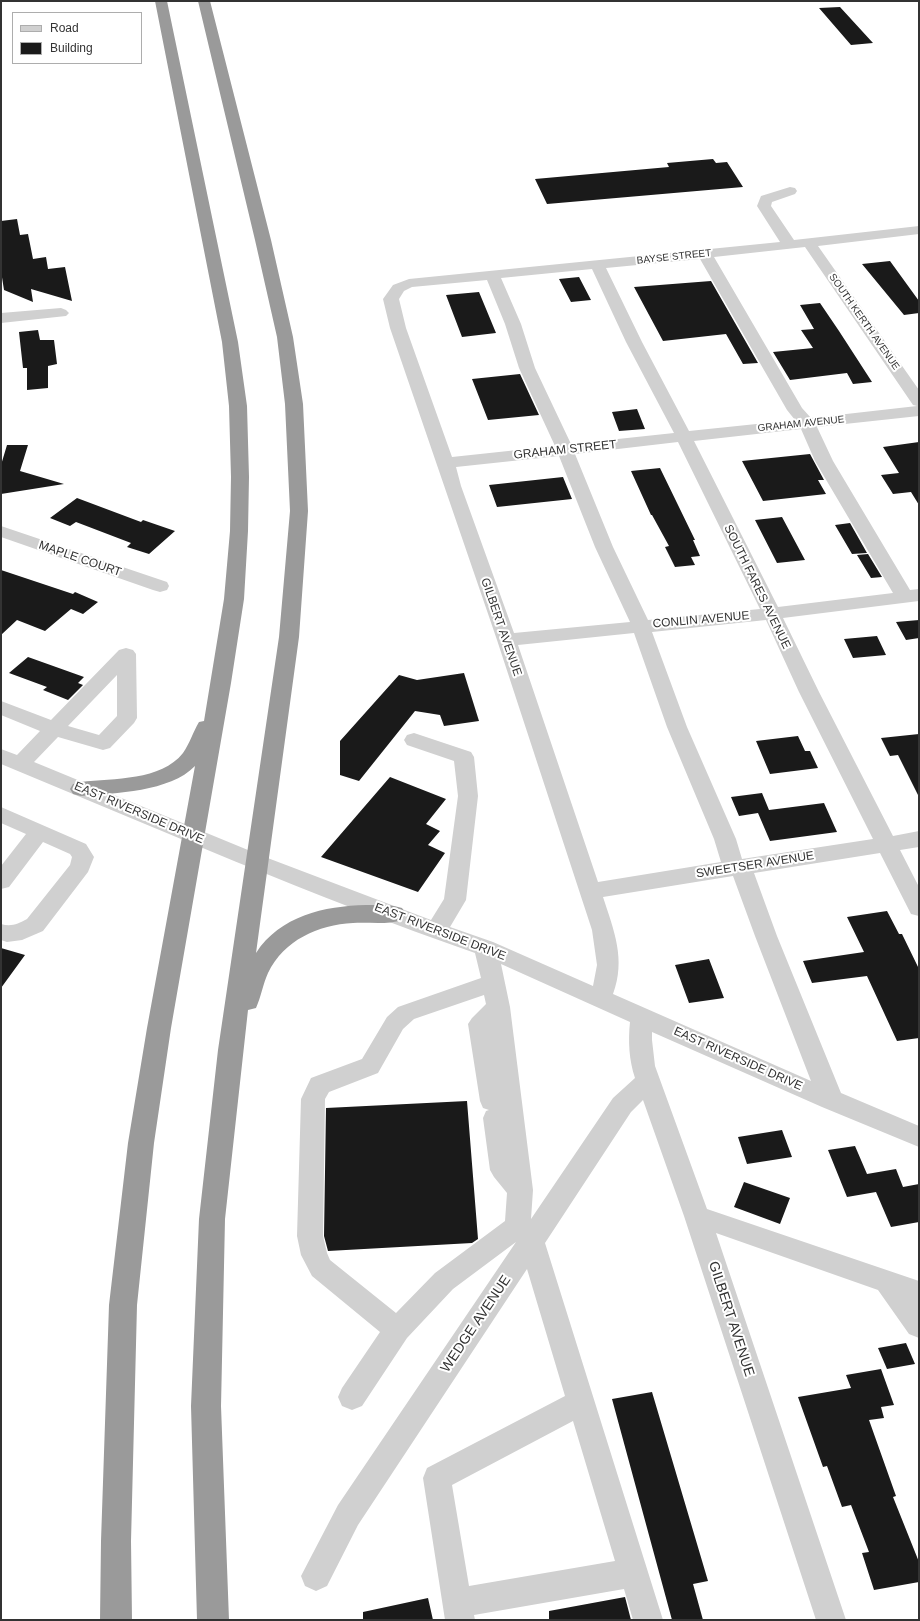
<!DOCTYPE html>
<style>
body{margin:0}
#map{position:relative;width:920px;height:1621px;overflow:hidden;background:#fff;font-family:Arial,sans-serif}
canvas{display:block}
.frame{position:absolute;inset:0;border:2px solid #333;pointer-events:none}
.legend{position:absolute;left:12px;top:12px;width:130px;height:52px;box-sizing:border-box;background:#fff;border:1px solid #adadad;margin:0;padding:5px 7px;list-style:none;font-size:12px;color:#333}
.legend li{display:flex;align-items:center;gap:8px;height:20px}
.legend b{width:20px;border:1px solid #adadad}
</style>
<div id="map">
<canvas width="920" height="1621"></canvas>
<div class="frame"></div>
<ul class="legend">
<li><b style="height:5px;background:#d0d0d0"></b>Road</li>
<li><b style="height:11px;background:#1a1a1a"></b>Building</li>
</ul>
</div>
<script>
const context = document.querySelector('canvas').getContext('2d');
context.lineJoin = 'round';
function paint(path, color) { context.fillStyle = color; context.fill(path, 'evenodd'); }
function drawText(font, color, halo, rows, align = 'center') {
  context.font = font + ' Arial,sans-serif'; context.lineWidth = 4; context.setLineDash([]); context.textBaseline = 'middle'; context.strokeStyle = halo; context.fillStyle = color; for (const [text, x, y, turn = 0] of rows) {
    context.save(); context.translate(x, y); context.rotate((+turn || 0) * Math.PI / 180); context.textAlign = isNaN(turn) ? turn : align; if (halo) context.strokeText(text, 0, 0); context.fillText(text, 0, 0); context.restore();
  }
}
paint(new Path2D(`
 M 840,7 L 873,43 L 851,45 L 819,8 Z
 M 713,159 L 716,163 L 727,162 L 743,187 L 547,204 L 535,179 L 669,167 L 667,163 Z
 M 17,219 L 20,235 L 28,234 L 33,259 L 46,257 L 48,269 L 65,267 L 72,301 L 31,289 L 33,302 L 4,290 L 1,271 L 1,221 Z
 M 890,261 L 919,301 L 919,313 L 904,315 L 862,264 Z
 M 579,277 L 591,300 L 571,302 L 559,279 Z
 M 711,281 L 758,363 L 743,364 L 726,334 L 663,341 L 634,287 Z
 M 479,292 L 496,333 L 462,337 L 446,295 Z
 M 820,303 L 839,331 L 872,382 L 853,384 L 847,373 L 790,380 L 773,352 L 813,348 L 801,330 L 814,329 L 800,305 Z
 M 38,330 L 40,340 L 54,340 L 57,364 L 48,366 L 48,388 L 27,390 L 27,368 L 23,368 L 19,332 Z
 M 520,374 L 539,415 L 488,420 L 472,379 Z
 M 637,409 L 645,429 L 619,431 L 612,412 Z
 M 919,442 L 919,505 L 911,492 L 893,494 L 881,475 L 899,473 L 883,447 Z
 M 7,445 L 28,445 L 20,471 L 64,484 L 1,494 L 1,465 Z
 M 810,454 L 824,480 L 818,480 L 826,494 L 763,501 L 742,461 Z
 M 660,468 L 695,540 L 693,540 L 700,556 L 691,557 L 695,565 L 675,567 L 665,547 L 669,546 L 652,515 L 651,515 L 631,471 Z
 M 563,477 L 572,499 L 497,507 L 489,485 Z
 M 77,498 L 141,522 L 143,520 L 175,531 L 149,554 L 127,547 L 131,543 L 76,522 L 70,526 L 50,518 Z
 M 782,517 L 805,560 L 777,563 L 755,520 Z
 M 850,523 L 867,553 L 852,554 L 835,525 Z
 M 868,554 L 882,577 L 871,578 L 857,555 Z
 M 1,570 L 73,594 L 75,592 L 98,602 L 83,614 L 71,609 L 45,631 L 17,620 L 1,635 Z
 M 919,620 L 919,638 L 906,640 L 896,622 Z
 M 877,636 L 886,655 L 853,658 L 844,639 Z
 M 28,657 L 84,677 L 78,683 L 83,685 L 68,700 L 43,690 L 47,687 L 9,673 Z
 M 464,673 L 479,721 L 444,726 L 440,715 L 415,711 L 359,781 L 340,775 L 340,741 L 399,675 L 417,680 Z
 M 919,734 L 919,797 L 898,755 L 890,756 L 881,738 Z
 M 798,736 L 805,751 L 810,751 L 818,768 L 770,774 L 756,741 Z
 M 390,777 L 446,799 L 426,824 L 440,831 L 428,845 L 445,853 L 418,892 L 321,857 Z
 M 762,793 L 769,810 L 824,803 L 837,832 L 770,841 L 758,813 L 739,816 L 731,797 Z
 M 887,911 L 899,934 L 902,934 L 919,969 L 919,1038 L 897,1041 L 867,976 L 812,983 L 803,961 L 864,952 L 847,917 Z
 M 1,948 L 25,955 L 1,988 Z
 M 709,959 L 724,998 L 689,1003 L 675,965 Z
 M 467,1101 L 478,1239 L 472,1243 L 328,1251 L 324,1236 L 326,1108 Z
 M 782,1130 L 792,1157 L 747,1164 L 738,1137 Z
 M 855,1146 L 867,1174 L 896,1169 L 903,1187 L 919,1184 L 919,1222 L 891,1227 L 876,1192 L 847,1197 L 828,1150 Z
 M 744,1182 L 790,1198 L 780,1224 L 734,1207 Z
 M 906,1343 L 915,1364 L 887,1369 L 878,1348 Z
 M 881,1369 L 894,1405 L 881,1407 L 884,1418 L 869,1420 L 896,1496 L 893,1497 L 919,1562 L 919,1582 L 874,1590 L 862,1553 L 869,1552 L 851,1505 L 842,1507 L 827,1466 L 823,1467 L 798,1397 L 851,1388 L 846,1375 Z
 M 652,1392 L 708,1581 L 693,1584 L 703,1620 L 672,1620 L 612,1399 Z
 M 625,1597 L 631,1620 L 549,1620 L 549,1611 Z
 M 428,1598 L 433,1620 L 363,1620 L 363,1612 Z`), '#1a1a1a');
paint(new Path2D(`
 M 790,187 L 795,188 L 797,191 L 795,194 L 772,202 L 771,206 L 794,240 L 919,226 L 919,234 L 818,246 L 919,390 L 919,416 L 817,427 L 833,461 L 910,590 L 919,589 L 919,601 L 783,618 L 819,692 L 893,836 L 919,831 L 919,847 L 900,850 L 919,887 L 919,916 L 911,914 L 880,853 L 754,873 L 777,936 L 841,1093 L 919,1126 L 919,1147 L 822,1107 L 652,1032 L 652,1040 L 655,1066 L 707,1209 L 919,1281 L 919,1338 L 909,1334 L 878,1290 L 716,1233 L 846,1620 L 816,1620 L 684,1216 L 643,1100 L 631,1112 L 545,1243 L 663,1620 L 633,1620 L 624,1589 L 474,1615 L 475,1620 L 445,1620 L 423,1478 L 427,1468 L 565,1396 L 527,1269 L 358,1525 L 327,1586 L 316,1591 L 305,1586 L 301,1576 L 338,1505 L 516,1242 L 453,1289 L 407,1338 L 362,1406 L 352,1410 L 342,1406 L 338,1397 L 342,1388 L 380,1332 L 312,1276 L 301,1255 L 297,1236 L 301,1099 L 311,1078 L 362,1059 L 387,1017 L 398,1007 L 481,978 L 475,953 C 314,897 158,829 1,764 L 1,749 L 17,755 L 40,731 L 1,715 L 1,701 L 51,720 L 119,650 L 126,648 L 133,650 L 136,654 L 137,718 L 134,723 L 110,748 L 103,750 L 58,737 L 34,762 L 265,857 L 431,920 L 444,899 L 458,796 L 454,761 L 407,745 L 404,740 L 407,735 L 414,733 L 471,752 L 474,757 L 478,796 L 466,900 L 450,927 L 493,942 L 593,986 L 597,965 L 592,930 L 497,640 L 390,328 L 383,299 L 393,285 L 409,279 L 780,242 L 757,206 L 761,196 ZM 805,247 L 913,405 L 917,406 L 811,418 L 802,408 L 714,257 ZM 700,259 L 787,410 L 795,420 L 689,431 L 642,342 L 606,268 ZM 592,269 L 626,342 L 674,433 L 571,444 L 535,368 L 521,324 L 501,278 ZM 487,280 L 505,324 L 519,368 L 555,446 L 452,457 L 406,328 L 399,299 L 404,291 L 412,287 ZM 801,429 L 815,461 L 893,593 L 778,607 L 694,441 ZM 678,442 L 760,609 L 648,620 L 613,547 L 575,454 ZM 559,456 L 595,547 L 630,622 L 514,633 L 461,486 L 456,467 ZM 766,620 L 799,692 L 873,839 L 742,859 L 736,839 L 687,727 L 652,632 ZM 634,633 L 667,727 L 714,839 L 721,862 L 598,882 L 518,645 ZM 117,675 L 117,716 L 99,735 L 68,726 ZM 733,876 L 755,936 L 811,1081 L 613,994 C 626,959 614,931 603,897 ZM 501,964 L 630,1022 C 628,1041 629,1060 635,1078 L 613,1098 L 531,1219 L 533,1190 L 510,1007 ZM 484,995 L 486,1004 L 472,1018 L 468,1024 L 480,1101 L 483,1108 L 489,1110 L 486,1111 L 483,1118 L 490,1170 L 494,1177 L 507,1193 L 505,1221 L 435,1273 L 396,1313 L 330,1260 L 327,1253 L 323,1236 L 325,1099 L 329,1092 L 378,1073 L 403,1029 L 414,1019 ZM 573,1421 L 615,1561 L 469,1586 L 452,1485 Z
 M 61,308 L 66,310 L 69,313 L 66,316 L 1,323 L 1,313 Z
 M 1,526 L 167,582 L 169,586 L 167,590 L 160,592 L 153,590 L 1,537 Z
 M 1,807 L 86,844 L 94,857 L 88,872 L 43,931 L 22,940 L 7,942 L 1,940 L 1,924 C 11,927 18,924 27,919 L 70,865 L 72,857 L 70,854 L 43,842 L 9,887 L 1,889 L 1,866 L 26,834 L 1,823 Z`), '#d0d0d0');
paint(new Path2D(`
 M 155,1 L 167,1 L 238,342 L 247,406 L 249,477 L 248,531 L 244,599 L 231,683 L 171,1028 L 154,1143 L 137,1305 L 131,1541 L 132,1620 L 100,1620 L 101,1541 L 109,1305 L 128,1143 L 147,1028 L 195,766 C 170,792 115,793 81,796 L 73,794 L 70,789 L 73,784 L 81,782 C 114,778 161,781 183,753 C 190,743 193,732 199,722 L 204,721 L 224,599 L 230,531 L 231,477 L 229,406 L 222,342 Z
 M 198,1 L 210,1 L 271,240 L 293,337 L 303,404 L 308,511 L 299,637 L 256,953 C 280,916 324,906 366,905 C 378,905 390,904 402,908 L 406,914 L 402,920 C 387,925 370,922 353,923 C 318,925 284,940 268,973 C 263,984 261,997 256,1008 L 248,1010 L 225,1219 L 221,1406 L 229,1620 L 197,1620 L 191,1406 L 199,1219 L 218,1050 L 279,637 L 290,511 L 285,404 L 277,337 L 255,240 Z`), '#9a9a9a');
drawText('10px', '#333', '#fff', [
 ["BAYSE STREET",674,257,-6],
 ["SOUTH KERTH AVENUE",864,322,55],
 ["GRAHAM AVENUE",801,424,-6]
]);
drawText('12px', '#333', '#fff', [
 ["GRAHAM STREET",565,450,-6],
 ["MAPLE COURT",80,559,19],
 ["SOUTH FARES AVENUE",757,587,64],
 ["CONLIN AVENUE",701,620,-5],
 ["GILBERT AVENUE",501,627,71],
 ["EAST RIVERSIDE DRIVE",139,813,23],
 ["SWEETSER AVENUE",755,865,-9],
 ["EAST RIVERSIDE DRIVE",440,932,21],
 ["EAST RIVERSIDE DRIVE",738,1059,24]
]);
drawText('14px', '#333', '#fff', [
 ["GILBERT AVENUE",731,1319,72],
 ["WEDGE AVENUE",476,1324,-56]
]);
</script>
